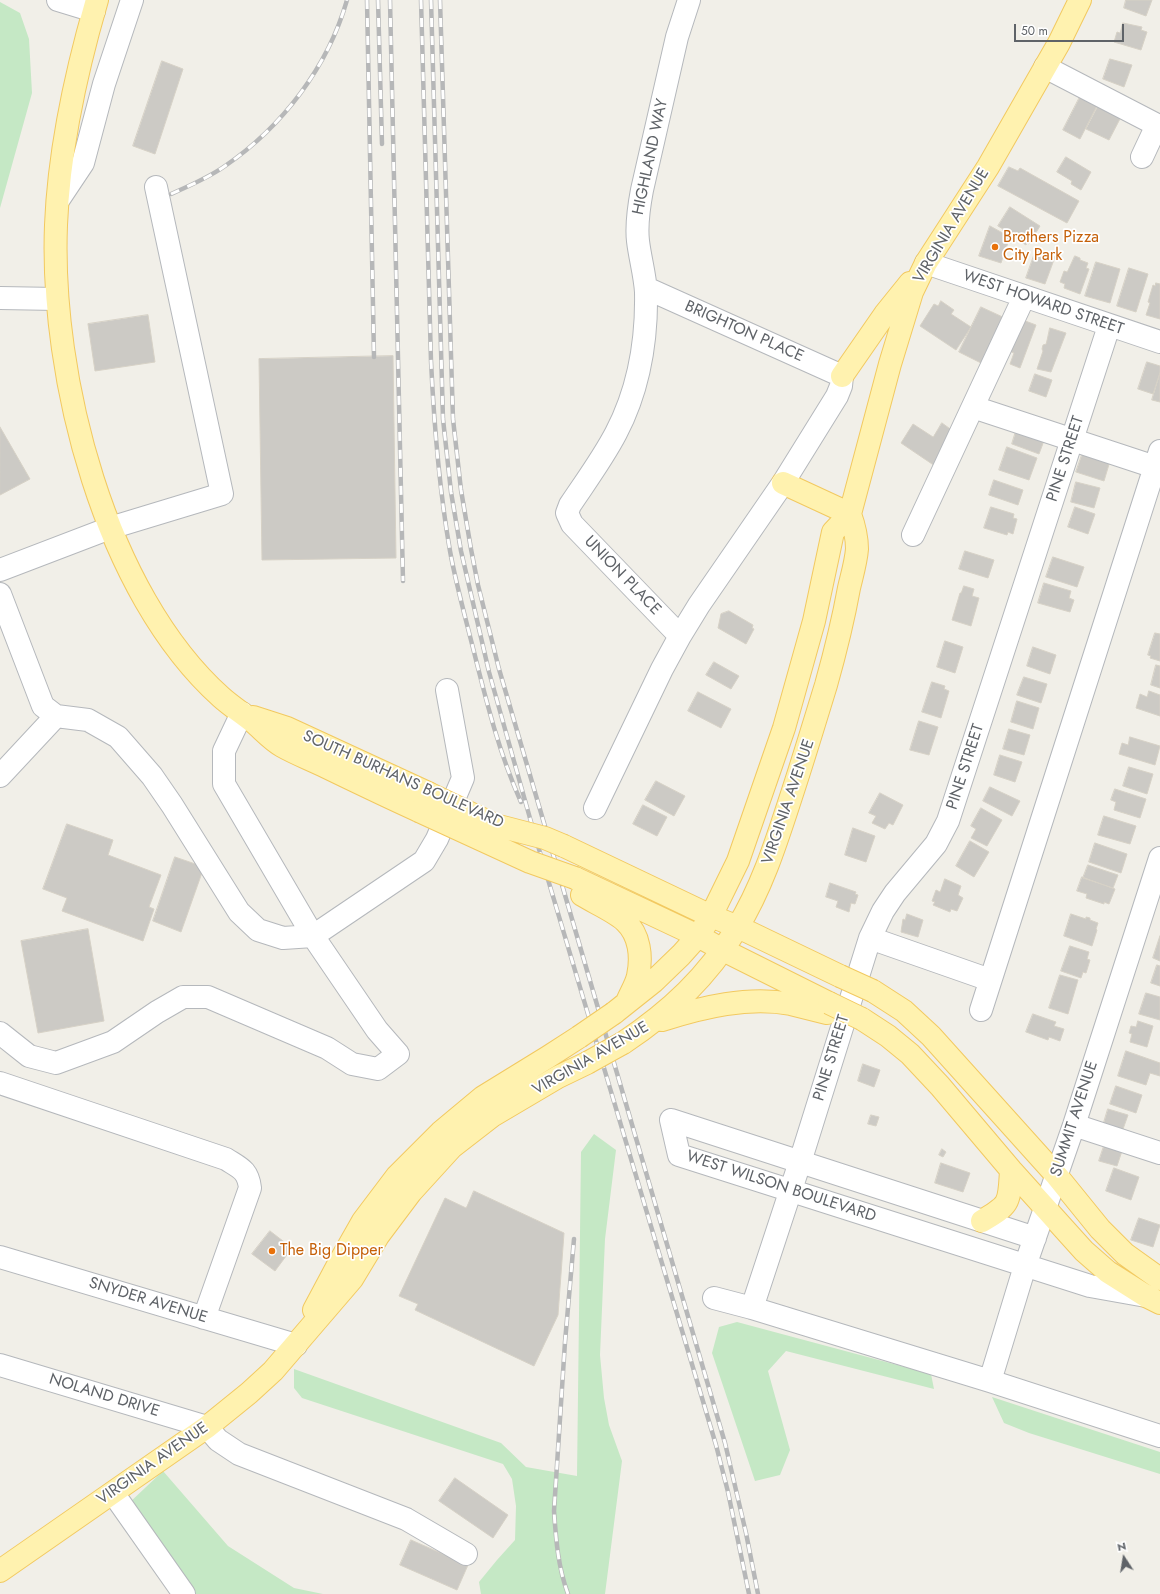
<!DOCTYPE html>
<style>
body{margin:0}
#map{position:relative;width:1160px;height:1594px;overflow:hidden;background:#f1efe8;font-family:Jost,sans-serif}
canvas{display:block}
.north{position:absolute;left:1104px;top:1538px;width:40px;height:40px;-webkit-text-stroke:3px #fff;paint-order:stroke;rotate:348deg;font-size:11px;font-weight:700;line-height:16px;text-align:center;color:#5f6368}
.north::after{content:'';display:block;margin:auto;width:14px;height:18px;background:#5f6368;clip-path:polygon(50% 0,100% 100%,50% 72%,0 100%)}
.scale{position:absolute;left:1014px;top:24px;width:110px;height:18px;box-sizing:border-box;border:2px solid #5f6368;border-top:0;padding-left:5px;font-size:12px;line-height:14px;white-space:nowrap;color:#5f6368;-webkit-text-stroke:3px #fff;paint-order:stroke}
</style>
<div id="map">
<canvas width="1160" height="1594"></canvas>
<div class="north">N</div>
<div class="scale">50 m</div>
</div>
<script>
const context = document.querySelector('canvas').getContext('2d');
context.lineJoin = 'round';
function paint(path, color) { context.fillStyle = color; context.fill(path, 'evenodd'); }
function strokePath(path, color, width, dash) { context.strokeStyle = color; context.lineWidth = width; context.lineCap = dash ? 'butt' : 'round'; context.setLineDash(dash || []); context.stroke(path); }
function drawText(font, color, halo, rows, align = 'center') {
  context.font = font + ' Jost,sans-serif'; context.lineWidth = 3.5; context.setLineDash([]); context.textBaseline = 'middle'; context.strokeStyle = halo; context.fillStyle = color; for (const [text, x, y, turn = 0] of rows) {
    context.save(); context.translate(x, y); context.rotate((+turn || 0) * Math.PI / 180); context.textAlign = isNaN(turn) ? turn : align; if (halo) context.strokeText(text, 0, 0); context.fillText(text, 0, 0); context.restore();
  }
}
paint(new Path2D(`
 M 0,2 L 20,13 L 29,39 L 32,93 L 0,208 Z
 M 594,1134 L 616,1150 L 605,1239 L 600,1355 L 604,1398 L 609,1425 L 622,1461 L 605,1594 L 481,1594 L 479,1582 L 497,1560 L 515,1540 L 516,1506 L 512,1479 L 503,1464 L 302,1398 L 294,1388 L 294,1369 L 501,1443 L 526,1467 L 577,1476 L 581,1152 Z
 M 737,1322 L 931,1374 L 934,1389 L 786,1351 L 768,1371 L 790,1450 L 780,1475 L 755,1481 L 712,1353 L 719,1327 Z
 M 992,1397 L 1160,1452 L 1160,1474 L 1029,1433 L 1004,1423 Z
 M 163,1471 L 228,1546 L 294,1588 L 323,1594 L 192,1594 L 128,1504 Z`), '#c5e8c5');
const building = new Path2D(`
 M 1126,0 L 1152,0 L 1146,16 L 1124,8 Z
 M 1123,23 L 1142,27 L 1141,30 L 1147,32 L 1141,50 L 1114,42 L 1117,32 L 1120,33 Z
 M 1110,59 L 1132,65 L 1124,87 L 1103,79 Z
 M 162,61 L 183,69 L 155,154 L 133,146 Z
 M 1084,89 L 1101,98 L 1080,139 L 1063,130 Z
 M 1099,104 L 1122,115 L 1109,140 L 1086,129 Z
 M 1066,157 L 1091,172 L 1081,190 L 1071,184 L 1072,181 L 1057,172 Z
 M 1009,167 L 1018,171 L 1020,168 L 1079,201 L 1067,223 L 998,186 Z
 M 1010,207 L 1040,226 L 1029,244 L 1027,243 L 1026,245 L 1002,230 L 1003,229 L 998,226 Z
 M 990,226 L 1010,237 L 1001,263 L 979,256 Z
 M 1036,250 L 1055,257 L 1045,284 L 1026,278 Z
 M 1075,256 L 1080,258 L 1080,260 L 1088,263 L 1086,268 L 1089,269 L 1080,294 L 1064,288 L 1065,284 L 1060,282 L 1064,271 L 1067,272 Z
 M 1096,262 L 1120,269 L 1110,303 L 1085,296 Z
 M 1129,268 L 1148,274 L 1136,312 L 1117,306 Z
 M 1156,283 L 1160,284 L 1160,319 L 1146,315 L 1150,303 L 1148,302 L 1153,285 L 1155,286 Z
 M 941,301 L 954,310 L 951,314 L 971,327 L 956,350 L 920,326 L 934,304 L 938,306 Z
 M 981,307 L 1007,319 L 985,365 L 959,352 Z
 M 148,315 L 155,362 L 95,371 L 88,324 Z
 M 1020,319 L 1036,325 L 1020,368 L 1010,364 L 1014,353 L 1009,351 Z
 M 1050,328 L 1066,333 L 1051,372 L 1037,369 L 1043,351 L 1042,349 L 1043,345 L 1046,344 Z
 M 393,356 L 396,558 L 262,560 L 259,359 Z
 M 1147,362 L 1160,366 L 1160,373 L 1153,394 L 1138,389 Z
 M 1160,373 L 1160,402 L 1152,400 Z
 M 1035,374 L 1052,380 L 1046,397 L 1029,391 Z
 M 942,423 L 953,431 L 935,466 L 901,443 L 913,424 L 933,437 Z
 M 0,427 L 30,479 L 0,495 Z
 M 1017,428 L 1045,438 L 1039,454 L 1012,444 Z
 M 1007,447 L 1037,458 L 1029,480 L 999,470 Z
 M 1083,452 L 1110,461 L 1104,481 L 1076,472 Z
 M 994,480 L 1023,490 L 1018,505 L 989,495 Z
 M 1076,482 L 1100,488 L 1094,508 L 1071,502 Z
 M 991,507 L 1014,514 L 1013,518 L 1017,519 L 1013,534 L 1008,532 L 1007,535 L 984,528 Z
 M 1075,507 L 1095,514 L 1088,534 L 1068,527 Z
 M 965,551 L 994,560 L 988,578 L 959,569 Z
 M 1053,557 L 1084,567 L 1077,587 L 1046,577 Z
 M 1044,583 L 1071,591 L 1069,598 L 1074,600 L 1070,612 L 1038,603 Z
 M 964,586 L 974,589 L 972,596 L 979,598 L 971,626 L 952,620 L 960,593 L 961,593 Z
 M 729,611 L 753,625 L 752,628 L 754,629 L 746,644 L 718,628 L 721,614 Z
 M 1155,633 L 1160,634 L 1160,661 L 1150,658 L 1151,656 L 1148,655 Z
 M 945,641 L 963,647 L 955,673 L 937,667 Z
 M 1033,647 L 1056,655 L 1050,674 L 1027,666 Z
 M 714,662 L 739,676 L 731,689 L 706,675 Z
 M 1156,665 L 1160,666 L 1160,688 L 1151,685 Z
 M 1024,677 L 1047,684 L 1041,703 L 1017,695 Z
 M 932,682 L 945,686 L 944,689 L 949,691 L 941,718 L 922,712 Z
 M 1149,691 L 1160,695 L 1160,716 L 1136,708 L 1140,694 L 1147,697 Z
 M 698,692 L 731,709 L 721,728 L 688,711 Z
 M 1017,701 L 1039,708 L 1033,729 L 1011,722 Z
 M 919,721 L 938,727 L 929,755 L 910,750 Z
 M 1009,729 L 1030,735 L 1024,755 L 1003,749 Z
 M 1130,737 L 1160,746 L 1155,765 L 1119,754 L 1122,743 L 1128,745 Z
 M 1000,755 L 1022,762 L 1015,782 L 994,775 Z
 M 1129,767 L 1153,774 L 1147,794 L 1123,786 Z
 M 656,781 L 685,796 L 674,816 L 645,800 Z
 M 990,787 L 1020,801 L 1012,816 L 983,801 Z
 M 1115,789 L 1146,799 L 1140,818 L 1114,810 L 1116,802 L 1111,800 Z
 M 880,793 L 903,805 L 893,825 L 889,823 L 885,829 L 872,823 L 876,816 L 869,813 Z
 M 643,805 L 667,817 L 657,836 L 633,824 Z
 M 981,808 L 1002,820 L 987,846 L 971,838 L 976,829 L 971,826 Z
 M 1104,816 L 1136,826 L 1130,844 L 1098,835 Z
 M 67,824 L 113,840 L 108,855 L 161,875 L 149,907 L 154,909 L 143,941 L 62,911 L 67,898 L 43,889 Z
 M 853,828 L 875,836 L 866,862 L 845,855 Z
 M 970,841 L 989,852 L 974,877 L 956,866 Z
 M 1095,843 L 1127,854 L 1121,873 L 1089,862 Z
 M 175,857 L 204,867 L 181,932 L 153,921 Z
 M 1088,865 L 1118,875 L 1113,888 L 1083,878 Z
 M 1082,877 L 1115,889 L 1109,904 L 1104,902 L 1104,904 L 1086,898 L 1087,894 L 1077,891 Z
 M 945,879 L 961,886 L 958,895 L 963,898 L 957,911 L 951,909 L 950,912 L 933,905 L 935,902 L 932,901 L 936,890 L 940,892 Z
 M 830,883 L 856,892 L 855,894 L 858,895 L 855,904 L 851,903 L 849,912 L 836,907 L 838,901 L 826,897 Z
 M 907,914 L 923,920 L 918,937 L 901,932 L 903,919 L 905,920 Z
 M 1071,914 L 1086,919 L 1086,917 L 1090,918 L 1090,920 L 1098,923 L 1096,929 L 1097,930 L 1092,946 L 1064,936 Z
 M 88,929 L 104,1021 L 38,1033 L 21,941 Z
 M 1160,936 L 1160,961 L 1153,958 Z
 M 1070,946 L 1089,952 L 1087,959 L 1090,960 L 1086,973 L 1083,972 L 1081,978 L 1061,971 Z
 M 1157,965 L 1160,966 L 1160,986 L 1151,983 Z
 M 1060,975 L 1078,980 L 1068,1014 L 1049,1008 Z
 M 1146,993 L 1160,997 L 1160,1020 L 1139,1014 Z
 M 1033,1014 L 1056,1022 L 1054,1026 L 1064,1029 L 1060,1041 L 1049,1037 L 1048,1040 L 1026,1032 Z
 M 1138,1021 L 1153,1026 L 1147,1047 L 1130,1042 L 1132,1034 L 1129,1033 L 1131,1026 L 1136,1027 Z
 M 1126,1051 L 1160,1063 L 1160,1076 L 1150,1073 L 1146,1085 L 1118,1076 Z
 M 863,1064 L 880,1070 L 874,1087 L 858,1081 Z
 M 1116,1086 L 1142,1095 L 1136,1113 L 1110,1104 Z
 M 1108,1109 L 1128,1115 L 1122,1132 L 1102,1129 Z
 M 871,1115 L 879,1117 L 876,1126 L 868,1124 Z
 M 1104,1146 L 1122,1151 L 1117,1166 L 1099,1161 Z
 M 942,1149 L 946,1152 L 943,1157 L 939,1155 Z
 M 941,1163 L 970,1173 L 963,1192 L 935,1183 Z
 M 1114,1168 L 1139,1177 L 1131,1200 L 1106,1191 Z
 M 474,1191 L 564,1233 L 558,1315 L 534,1366 L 415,1310 L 418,1304 L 399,1296 L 445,1198 L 466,1208 Z
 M 1139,1218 L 1160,1225 L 1153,1247 L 1131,1240 Z
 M 270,1231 L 292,1248 L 275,1271 L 252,1254 Z
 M 455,1478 L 508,1515 L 493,1538 L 439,1501 Z
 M 411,1540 L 468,1565 L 457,1590 L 400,1565 Z`);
paint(building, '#cccac5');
strokePath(building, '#d6d1c6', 1);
const minor = new Path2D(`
 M 58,0 L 94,11
 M 1045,67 L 1157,125 L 1142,157
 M 59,199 L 83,163 L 104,84 L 132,0
 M 926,263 L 1160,342
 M 0,298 L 57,299
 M 973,407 L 1155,467
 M 913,535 L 1024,297
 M 0,570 L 110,528 L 222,494 L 156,187
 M 0,594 L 43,706 L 56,716 L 88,720 L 118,737 L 152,776 L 172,805 L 239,912 L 258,930 L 283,938 L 313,936 L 424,861 L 437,839 L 463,778 L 447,690
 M 680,636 L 572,524 L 567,513 L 570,505 C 586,481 603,458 616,433 C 639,389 647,341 646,292 C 645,275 640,258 638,241 C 636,224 639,206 642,190 L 677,37 L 689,0
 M 0,776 L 56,716
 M 595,808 L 662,669 L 680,636 L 699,605 L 783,483 L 837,396 L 841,386 L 842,376 L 646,288
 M 870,938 L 990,980
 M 981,1010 L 1160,451
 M 0,1033 L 29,1056 L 56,1063 L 113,1042 L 157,1012 L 183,997 L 208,997 L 327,1048 L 352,1064 L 378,1069 L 398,1054 L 377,1030 L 313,936 L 224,784 L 224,751 L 242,713
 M 0,1083 L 226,1159 C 240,1168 248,1170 250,1188 L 204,1318
 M 671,1120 L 679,1155 L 1090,1286 L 1146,1296
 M 671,1120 L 1035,1238
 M 1074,1125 L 1160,1153
 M 0,1257 L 296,1345
 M 714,1298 L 752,1308 L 990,1381 L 1160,1436
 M 752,1308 L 800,1162 L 870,938 L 883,911 L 895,893 L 936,844 L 948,821 L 1109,326
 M 0,1365 L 207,1427 L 218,1440 L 239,1454 L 406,1519 L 466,1554
 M 990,1381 L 1025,1266 L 1074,1125 L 1160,858
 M 113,1493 L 184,1594`);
const major = new Path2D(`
 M 97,0 C 76,72 59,150 56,225 C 50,377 105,593 221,697 C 231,706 242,713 252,721 C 262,729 271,740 282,746 C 296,754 312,760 326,767 C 357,782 388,797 419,811
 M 842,376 L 885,314 L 910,283
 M 783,483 L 850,514
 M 253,717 L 287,728 L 428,793
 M 564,846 L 711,916 L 738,927 L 840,976
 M 575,878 L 698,936 L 723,950 L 829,1003
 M 582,895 C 595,903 614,911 625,921 C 640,935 642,957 638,976 C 636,985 630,994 627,1002
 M 873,991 L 904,1011 L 931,1036 L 1057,1176 L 1100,1229 L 1125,1254 L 1160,1279
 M 614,1013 L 653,982 L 681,955 L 698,936 L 711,916 L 738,861 L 784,728 L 814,621 L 833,532 L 850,514 L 890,364 L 912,292 L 926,263 L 988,167 L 1059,43 L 1080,0
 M 862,1019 L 888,1036 L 910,1054 L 940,1086 L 1011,1170 L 1084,1251 L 1108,1272 L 1146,1296 L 1160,1303
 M 662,1020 C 703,1007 748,996 791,1004 C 803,1007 815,1010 827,1013
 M 623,1043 C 671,1011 707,977 737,928 C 761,889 775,846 789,803 C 802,764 814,724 826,685 C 835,653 843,621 849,588 C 852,575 856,562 857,549 C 857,537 854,525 850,514
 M 982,1221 C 1011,1204 1009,1203 1011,1170
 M 314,1310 L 338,1265 L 363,1221 L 397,1176 L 441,1132 L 483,1097 L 548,1057 L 579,1037
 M 0,1571 L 207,1427 L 249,1393 L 273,1371 L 352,1279 L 378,1236 L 411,1192 L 452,1147 L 492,1116 L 558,1077 L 587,1063`);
strokePath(minor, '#b5b8bc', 24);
strokePath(major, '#f2c960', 24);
strokePath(minor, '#fff', 22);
strokePath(major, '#fff2af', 22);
const rail = new Path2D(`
 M 367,0 L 374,357
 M 378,0 L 382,144
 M 390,0 L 403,581
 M 421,0 L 431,361 C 434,424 439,488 450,551 C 456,584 465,616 473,648 C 486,700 499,753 521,802
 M 431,0 L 443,419 L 451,492 L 461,551 L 489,672 L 533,829 L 716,1445 L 728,1492 L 749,1594
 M 440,0 L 453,419 L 461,490 L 471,549 L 478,585 L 499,669 L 725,1443 L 746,1533 L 758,1594
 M 171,194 C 189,186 208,178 225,166 C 282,127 328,67 347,0
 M 568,1594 C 558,1567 556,1540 554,1511 L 565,1342 L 574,1239`);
strokePath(rail, '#b6b7b8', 4.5);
strokePath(rail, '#fff', 3, [9]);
const majorBridge = new Path2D(`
 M 428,793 L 495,825 L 545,838 L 564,846
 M 419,811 L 530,862 L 575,878
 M 840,976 L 873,991
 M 829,1003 L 862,1019
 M 579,1037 L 614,1013
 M 587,1063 L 623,1043`);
strokePath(majorBridge, '#f2c960', 24, []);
strokePath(majorBridge, '#fff2af', 22);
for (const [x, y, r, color] of [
 [995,247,4,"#e8710a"],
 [272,1251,4,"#e8710a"]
]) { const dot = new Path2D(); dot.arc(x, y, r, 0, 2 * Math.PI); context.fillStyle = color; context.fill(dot); strokePath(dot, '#fff', 1.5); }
drawText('16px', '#5f6368', '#fff', [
 ["HIGHLAND WAY",651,157,-78],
 ["VIRGINIA AVENUE",952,226,-59],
 ["WEST HOWARD STREET",1043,303,19],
 ["BRIGHTON PLACE",744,332,24],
 ["PINE STREET",1066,459,-72],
 ["UNION PLACE",622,576,46],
 ["PINE STREET",966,767,-72],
 ["SOUTH BURHANS BOULEVARD",403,780,24],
 ["VIRGINIA AVENUE",789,802,-71],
 ["PINE STREET",832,1058,-73],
 ["VIRGINIA AVENUE",591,1059,-30],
 ["SUMMIT AVENUE",1075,1119,-72],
 ["WEST WILSON BOULEVARD",781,1187,18],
 ["SNYDER AVENUE",148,1301,17],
 ["NOLAND DRIVE",104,1396,17],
 ["VIRGINIA AVENUE",153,1464,-35]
]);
drawText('16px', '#c56008', '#fff', [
 ["Brothers Pizza",1003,238],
 ["City Park",1003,256],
 ["The Big Dipper",280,1251]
], 'left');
</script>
